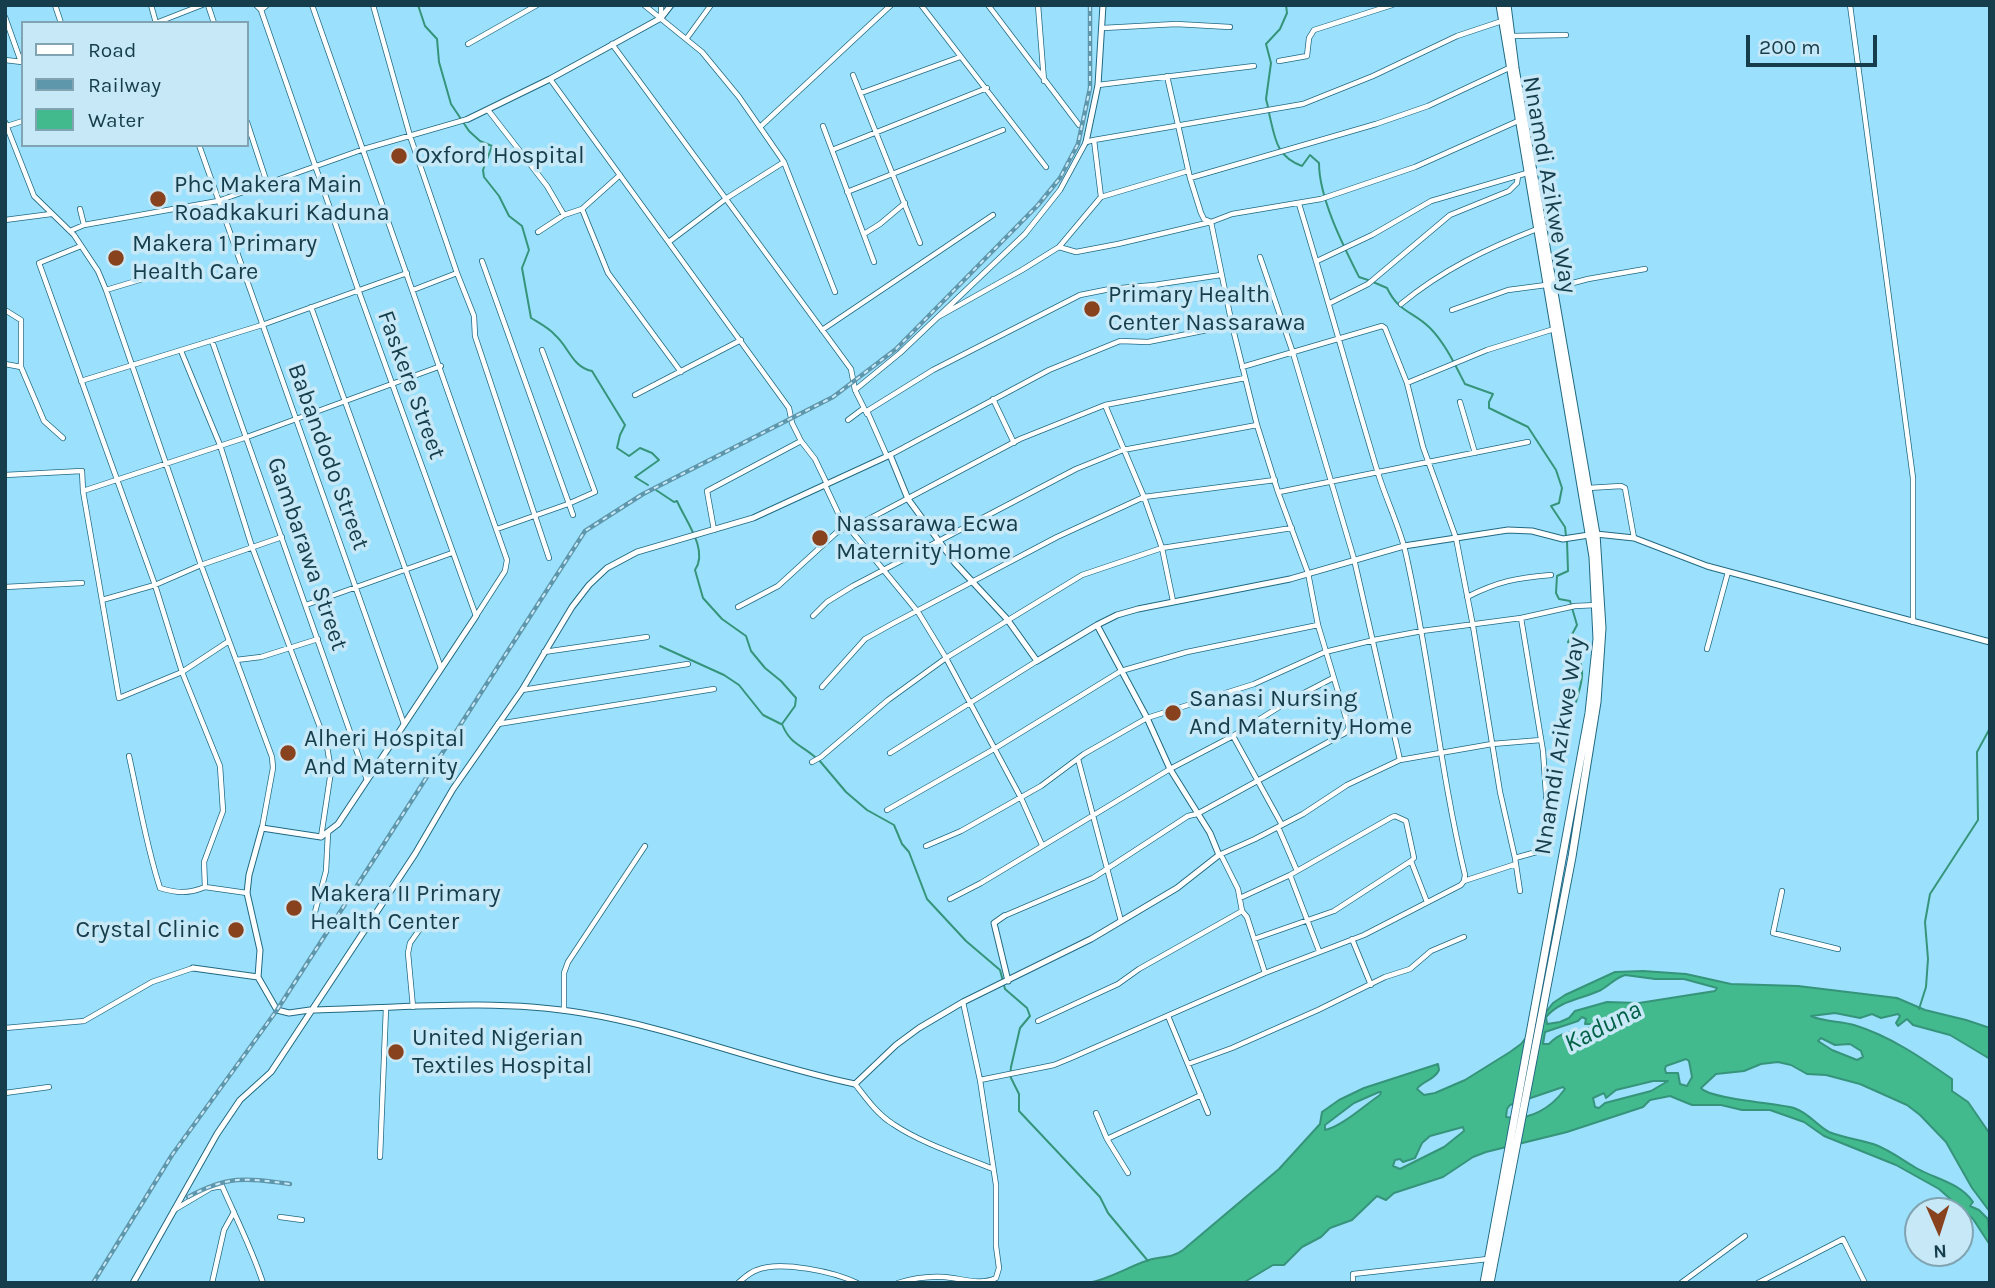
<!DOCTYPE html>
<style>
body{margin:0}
#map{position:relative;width:1995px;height:1288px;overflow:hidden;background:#9be1fd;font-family:Karla,sans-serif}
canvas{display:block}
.frame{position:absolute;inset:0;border:7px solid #163d4b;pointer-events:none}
.legend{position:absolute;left:21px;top:21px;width:228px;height:126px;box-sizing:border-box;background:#c7e8f7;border:2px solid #80a4b2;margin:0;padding:9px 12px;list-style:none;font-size:21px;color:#163d4b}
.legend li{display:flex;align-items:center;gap:14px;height:35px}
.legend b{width:35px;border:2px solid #80a4b2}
.north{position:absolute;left:1904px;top:1197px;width:70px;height:70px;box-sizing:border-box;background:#c7e8f7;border:2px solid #80a4b2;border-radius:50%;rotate:177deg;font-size:19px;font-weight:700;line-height:28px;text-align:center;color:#163d4b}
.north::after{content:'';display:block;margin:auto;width:24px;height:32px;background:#89421e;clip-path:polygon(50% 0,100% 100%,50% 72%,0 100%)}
.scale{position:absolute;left:1746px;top:35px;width:131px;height:32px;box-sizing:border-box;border:4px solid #163d4b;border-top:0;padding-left:9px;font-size:21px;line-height:24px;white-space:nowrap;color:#163d4b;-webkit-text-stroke:5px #c7e8f7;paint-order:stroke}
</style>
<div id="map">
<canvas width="1995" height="1288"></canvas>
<div class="frame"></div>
<ul class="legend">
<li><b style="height:9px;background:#fff"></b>Road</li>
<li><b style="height:9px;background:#5e96ab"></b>Railway</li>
<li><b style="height:19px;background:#43b98e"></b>Water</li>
</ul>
<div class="north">N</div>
<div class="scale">200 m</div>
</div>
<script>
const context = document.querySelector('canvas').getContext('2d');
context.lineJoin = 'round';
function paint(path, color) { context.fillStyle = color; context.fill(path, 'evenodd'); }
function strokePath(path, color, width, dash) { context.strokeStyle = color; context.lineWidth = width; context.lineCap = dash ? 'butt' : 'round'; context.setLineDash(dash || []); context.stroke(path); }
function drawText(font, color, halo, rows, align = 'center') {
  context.font = font + ' Karla,sans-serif'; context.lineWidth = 7; context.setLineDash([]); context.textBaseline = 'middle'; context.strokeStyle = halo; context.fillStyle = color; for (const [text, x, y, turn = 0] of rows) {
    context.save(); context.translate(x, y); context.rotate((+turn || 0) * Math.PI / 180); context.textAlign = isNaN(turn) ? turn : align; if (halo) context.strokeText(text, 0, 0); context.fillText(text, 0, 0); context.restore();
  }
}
const water = new Path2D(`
 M 1643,971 L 1686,974 L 1731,984 L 1798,986 L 1897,998 L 1925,1010 L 1966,1020 L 1990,1028 L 1990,1059 L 1950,1035 L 1913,1025 L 1907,1019 L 1898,1026 L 1896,1023 L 1900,1016 L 1898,1014 L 1881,1018 L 1872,1014 L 1860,1018 L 1835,1013 L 1811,1016 C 1823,1022 1841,1021 1854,1025 C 1890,1036 1922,1058 1952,1079 L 1952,1091 L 1968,1102 L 1990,1134 L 1990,1212 L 1972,1188 L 1946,1142 L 1920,1115 L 1907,1105 L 1860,1084 L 1826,1075 L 1807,1074 L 1791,1065 L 1778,1062 L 1761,1064 L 1744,1071 L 1716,1074 L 1701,1088 C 1710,1099 1775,1103 1794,1108 C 1809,1113 1816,1125 1829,1132 C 1844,1138 1861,1140 1876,1145 C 1891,1151 1904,1161 1918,1169 C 1936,1179 1960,1183 1973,1202 L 1970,1206 L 1979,1210 L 1988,1219 L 1990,1245 L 1973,1219 L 1939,1189 L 1896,1165 L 1824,1136 L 1804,1122 L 1770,1110 L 1742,1110 L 1721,1105 L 1692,1105 L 1670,1096 L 1650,1100 L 1643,1107 L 1567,1132 L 1486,1152 L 1473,1157 L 1443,1177 L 1394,1193 L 1386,1200 L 1377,1196 L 1352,1220 L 1330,1228 L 1321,1237 L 1302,1247 L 1284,1265 L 1273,1265 L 1243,1283 L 1088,1283 C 1109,1279 1126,1268 1146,1261 C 1159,1256 1171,1259 1183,1250 L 1279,1169 L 1320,1124 L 1322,1112 L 1339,1100 L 1364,1088 L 1438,1064 L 1439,1070 C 1434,1081 1423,1080 1417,1089 L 1424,1095 L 1435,1093 L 1465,1080 L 1510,1052 L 1521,1044 L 1553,1003 L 1565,995 L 1615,972 ZM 1625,975 L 1655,979 L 1684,979 L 1717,988 L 1715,991 L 1639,1003 L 1607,1002 L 1575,1011 L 1569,1018 L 1560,1022 L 1547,1024 L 1546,1017 C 1560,1000 1583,999 1601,990 C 1610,985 1615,978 1625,975 ZM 1582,1017 L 1586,1019 L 1585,1024 L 1593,1024 L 1593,1026 C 1576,1037 1566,1026 1549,1044 L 1543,1044 L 1545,1032 L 1578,1021 ZM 1821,1038 L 1835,1045 L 1850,1044 L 1861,1051 L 1863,1057 L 1857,1060 L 1832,1050 L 1818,1041 ZM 1686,1059 L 1689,1061 L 1692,1077 L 1687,1086 L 1680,1084 L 1678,1073 L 1666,1073 L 1665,1069 L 1666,1066 ZM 1653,1081 L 1668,1081 L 1651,1091 L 1605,1103 L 1599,1108 L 1595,1107 L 1593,1098 L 1604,1093 L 1606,1098 L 1616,1090 ZM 1563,1087 L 1565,1089 C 1551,1108 1530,1121 1506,1117 L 1507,1109 L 1510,1105 ZM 1379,1092 L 1381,1092 L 1380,1095 C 1365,1105 1341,1127 1325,1130 L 1325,1125 L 1354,1103 ZM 1463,1127 L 1464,1131 L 1444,1147 L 1400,1169 L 1393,1166 L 1395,1160 L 1400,1159 L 1403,1162 L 1415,1158 L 1422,1143 L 1430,1136 Z`);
paint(water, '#43b98e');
strokePath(water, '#36947a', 2);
strokePath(new Path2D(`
 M 418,5 L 425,26 L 437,39 L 439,62 L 451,104 L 469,131 L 480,141 L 492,146 L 483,170 L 484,177 L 499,196 L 509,216 L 522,226 L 529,250 L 522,268 L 531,318 C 539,323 549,328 555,335 C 569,347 572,367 592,371 L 625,425 L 620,435 L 617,448 L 629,456 L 640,448 L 652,453 L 659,460 L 635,477 L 648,485
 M 1268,107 L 1266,99 L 1271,63 L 1266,44 L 1280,29 L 1287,13 L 1286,5
 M 1269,113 C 1275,138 1276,157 1302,166 L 1310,155 L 1319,163 C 1319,198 1343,245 1359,277 L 1368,280
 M 1373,282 L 1387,288 C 1399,313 1413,311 1430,328 C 1445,343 1455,365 1465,384 L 1493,394 L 1489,402 L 1489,408 L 1528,427 L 1556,470 L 1562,488 L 1559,503 L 1551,506 L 1565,527 L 1566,536
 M 656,490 L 674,502 L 677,501 C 685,520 709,550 695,570 L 703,598 L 722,619 L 746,636 L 751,651 L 765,668 L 781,681 L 796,698 L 795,706 L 782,724 C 790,744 800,744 815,757
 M 1567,541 L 1568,571 L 1557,576 L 1556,593 L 1559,599 L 1570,601 L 1577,625 L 1568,642 C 1587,665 1584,674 1576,702
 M 660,646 L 724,675 L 739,685 L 763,715 L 781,724
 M 819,760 L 846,792 L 867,810 L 894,825 L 902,844 L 909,852 L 927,899 L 966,941 L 1000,970 L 1005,989 L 1027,1008 L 1030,1016 L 1020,1028 L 1011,1067 L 1010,1076 L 1019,1094 L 1019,1111 L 1100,1197 L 1108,1213 L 1148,1261
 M 1919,1009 L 1926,987 L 1928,959 L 1925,922 L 1930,894 L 1978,820 L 1977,752 L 1990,728`), '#36947a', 2);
const minor = new Path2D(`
 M 55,5 L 61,23
 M 151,5 L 156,23
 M 208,5 L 214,23
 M 256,5 L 261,10 L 359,292 L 476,616
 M 312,5 L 507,560 L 505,571 L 476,616
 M 373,5 L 410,136 L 457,273 L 474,316 L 475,336 L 549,558
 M 644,5 L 702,52 L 739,97 L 784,162 L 835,292
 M 921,5 L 1046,167
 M 988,5 L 1079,125
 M 1038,5 L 1044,81
 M 1850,5 L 1913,478 L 1913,622
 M 261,10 L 267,5
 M 5,17 L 21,62
 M 661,18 L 661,5
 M 156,23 L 202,5
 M 1103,28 L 1176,24 L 1230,27
 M 1511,36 L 1566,35
 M 687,38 L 711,5
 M 468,44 L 537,5
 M 612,44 L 851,369 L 855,390
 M 5,60 L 22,62
 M 1279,61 L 1307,56 L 1309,38 L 1314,30 L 1392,5
 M 853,75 L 920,243
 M 550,79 L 789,408 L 792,423 L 801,441 L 707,491 L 714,530
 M 1098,85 L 1254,66
 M 861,93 L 960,57
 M 488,110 L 547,186 L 564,215
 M 5,122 L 34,196 L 74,235 L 98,271 L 106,290 L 201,565 L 272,757 L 273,768 L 262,828
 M 247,122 L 267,183
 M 7,126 L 23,121
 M 823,126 L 874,262
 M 760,127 L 891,5
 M 1094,140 L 1303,104 L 1373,76 L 1457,36 L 1502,21
 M 199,145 L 404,724
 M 832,150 L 987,88
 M 1190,178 L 1376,124 L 1428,106 L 1509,68
 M 847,192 L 1003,130
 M 1101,197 L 1188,171
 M 1299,204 C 1326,292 1350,381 1377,470 C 1385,497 1398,523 1405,550 C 1430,657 1439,767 1465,875 L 1464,881
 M 80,209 L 84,225
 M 582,209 L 608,273 L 681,372
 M 5,220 L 51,214
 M 70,231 L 84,225 L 218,201 L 364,149 L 468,119
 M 538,232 L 564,215 L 582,209 L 620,175
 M 864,234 L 880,224 L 905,203
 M 670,241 L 727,198 L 784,162
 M 81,246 L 39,263 L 155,585 L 182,672 L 220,766 L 223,811 L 204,862 L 205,887 L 247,893
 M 1059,247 L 1076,252 L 1118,244 L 1211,222 L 1232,214 L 1321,199 L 1415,167 L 1518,121
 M 1260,257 L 1293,353 L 1354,559 L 1400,760
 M 482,261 L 573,515
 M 1317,261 L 1372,235 L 1431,201 L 1527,173
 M 1554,288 L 1588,279 L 1645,269
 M 106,290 L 166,272
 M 413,290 L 457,273
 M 1330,303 L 1368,284 L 1450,215 L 1509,191 L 1517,183 L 1518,176
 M 1401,304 C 1442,270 1488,248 1537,229
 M 311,307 L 441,668
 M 5,310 L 21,320 L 21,367 L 44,421 L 63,438
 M 1452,310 L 1508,290 L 1546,285
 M 822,330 L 993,215
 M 212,341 L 367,780
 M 181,351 L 220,445 L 252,547 L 327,746 L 331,771 L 321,837
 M 5,364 L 21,367
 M 1242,367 L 1382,326 L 1385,328 L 1407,383 L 1423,447 L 1456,538 L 1473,626 L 1500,792 L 1515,858 L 1520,891
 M 81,381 L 262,325 L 407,273
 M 1407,383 L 1487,350 L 1554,329
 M 635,395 L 741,340
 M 993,399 L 1014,443
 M 1460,402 L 1475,453
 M 1105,405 L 1144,497 L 1162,548 L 1173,601
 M 867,414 L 855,390 L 900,353 L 1025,234 L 1060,190 L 1086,142 L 1094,140 L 1101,197 L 1059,247 L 1022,270 L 938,317
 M 848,420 L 864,408
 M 801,441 L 815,459 L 827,484
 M 886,454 L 867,411 L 933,370 L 1080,295 L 1110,289 L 1154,285 L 1221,275
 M 890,455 L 1049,370 L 1120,341 L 1148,342 L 1232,325
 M 5,475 L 82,471 L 83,491 L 119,698 L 182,672 L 229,641
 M 825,485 L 840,517 L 918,612 L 946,658 L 1021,798 L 1042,845
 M 1588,488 L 1621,486 L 1625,488 L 1634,538
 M 83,491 L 247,437 L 441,366
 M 1279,492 L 1528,442
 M 497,529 L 568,504 L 595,492 L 542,350
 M 5,587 L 82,583
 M 1467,597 C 1499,581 1516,578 1551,575
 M 102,600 L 155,585 L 201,565 L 282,537
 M 306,605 L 452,553
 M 738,607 L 778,586 L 836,533 L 844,529 L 852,528 L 1020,439 L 1105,405 L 1245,378
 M 813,616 L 827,602 L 853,586 L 1076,469 L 1123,450 L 1257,425
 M 1521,618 L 1543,751 L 1548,822 L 1546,828
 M 1707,649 L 1728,572
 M 544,652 L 647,637
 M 236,660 L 261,657 L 318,639
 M 822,687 L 865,639 L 892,624 L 1057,537 L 1144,497 L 1275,480
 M 522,690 L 688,664
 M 498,724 L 714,689
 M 1233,736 L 1282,825
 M 890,753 L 1037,661
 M 129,756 C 139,801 146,845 160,888 C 176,893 189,894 205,887
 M 1078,759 L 1121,921
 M 812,762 L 821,757 L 888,700 L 946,658 L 1082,575 L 1162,548 L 1292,528
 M 887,810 L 994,749 L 1121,671 L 1187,652 L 1318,625
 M 1278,827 L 1297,871
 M 926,846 L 961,831 L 1041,786 L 1084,754 L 1147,718 L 1254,684 L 1325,652 L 1374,640 L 1422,631 L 1521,618 L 1575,606 L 1597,605
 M 1219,855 L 1255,839 L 1303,814 L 1347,785 L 1400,760 L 1492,744 L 1541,740
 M 1221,855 L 1238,889 L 1242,911 L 1247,917 L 1265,973
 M 1515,858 L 1540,851
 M 1411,861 L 1427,902
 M 1290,875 L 1319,951
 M 1782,891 L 1773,933 L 1838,949
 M 1240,898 L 1290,875 L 1392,817 L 1395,816 L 1406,821 L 1414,858 L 1411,861 L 1334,911 L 1254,939
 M 950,899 L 981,883 L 1170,769 L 1233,736 L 1287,702 L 1333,678
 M 315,912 L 326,871 L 328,833
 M 1004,916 L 1093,878 L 1188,816 L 1197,814 L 1345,733 L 1349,728 L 1318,625 L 1308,573 L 1278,492 L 1257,425 L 1232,325 L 1211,222 L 1204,219 L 1201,213 L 1190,178 L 1167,76
 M 1352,939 L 1371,985
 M 963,1002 L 980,1080 L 1054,1065 L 1071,1058 L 1265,973 L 1364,935 L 1461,885 L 1464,881 L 1516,864
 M 413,1007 L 408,953 L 410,943 L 427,919
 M 564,1010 L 564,973 L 568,962 L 645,846
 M 1168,1016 L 1208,1113
 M 1038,1021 L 1118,984 L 1139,969 L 1242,911
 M 5,1028 L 84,1021 L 152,982 L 193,968
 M 1188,1064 L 1232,1048 L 1318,1010 L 1385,977 L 1410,969 L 1431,951 L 1464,937
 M 855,1084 C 866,1098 877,1114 893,1124 C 921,1143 961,1156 993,1169
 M 5,1093 L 49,1087
 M 1096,1113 L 1107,1139 L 1128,1173
 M 1107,1139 L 1201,1095
 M 380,1157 L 386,1008
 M 174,1210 L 211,1188 L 222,1186 C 236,1218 252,1249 263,1283
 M 280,1217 L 302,1220
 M 212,1283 L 224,1230 L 234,1212
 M 738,1283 C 744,1278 750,1272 757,1270 C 780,1260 835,1272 857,1283
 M 898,1283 C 914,1278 928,1276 944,1277 C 960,1278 981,1286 996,1278 L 999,1268 L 996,1246 L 996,1185 L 980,1080
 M 1353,1283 L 1353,1274 L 1488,1259
 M 1681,1283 L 1745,1236
 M 1758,1283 L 1843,1239 L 1865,1283`);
const tertiary = new Path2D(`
 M 1596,534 L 1634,538 L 1707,566 L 1990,642
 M 476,616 L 338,824 L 321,837 L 262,828 L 249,875 L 247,893 L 260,950 L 258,977 L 277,1010 L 289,1013 L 310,1010 C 398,1008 495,998 582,1013 C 675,1028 763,1065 855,1084 L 896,1045 L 919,1028 L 963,1002 L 1091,939 L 1177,888 L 1219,855 L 1210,833 L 1170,769 L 1147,718 L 1097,625 L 1117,615 L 1138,609 L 1290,579 L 1404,546 L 1508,530 L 1532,531 L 1563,539 L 1589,535
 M 1004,916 L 994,923 L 1008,981
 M 193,968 L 258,977
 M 133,1283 L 217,1134 L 240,1100 L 271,1072 L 415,854 L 453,789 L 522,690 L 572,607 L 589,585 L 607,568 L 637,552 L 753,518 L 890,455 L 908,499 L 955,563 L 1007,619 L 1037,661 L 1097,625`);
const secondary = new Path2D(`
 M 468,119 L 550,79 L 661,18 L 671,5
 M 1086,142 L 1098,85 L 1103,5`);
const trunk = new Path2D(`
 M 1484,1283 L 1589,713 L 1597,639 L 1593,557 L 1500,5
 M 1490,1283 L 1572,857 L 1597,702 L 1602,628 L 1596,534 L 1515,68 L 1507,5`);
strokePath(minor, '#216982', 6);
strokePath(tertiary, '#216982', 7);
strokePath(secondary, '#216982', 7);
strokePath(trunk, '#216982', 9);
strokePath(minor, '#fff', 4.5);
strokePath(tertiary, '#fff', 5);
strokePath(secondary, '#fff', 5);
strokePath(trunk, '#fff', 7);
const rail = new Path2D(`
 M 188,1197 C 229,1175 246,1178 290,1184
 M 93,1283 L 172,1155 L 277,1010 L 585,531 L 643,494 L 833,397 L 896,349 L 1038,205 L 1060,178 L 1078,144 L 1090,88 L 1090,5`);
strokePath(rail, '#5e96ab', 4.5);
strokePath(rail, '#c7e8f7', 2, [5]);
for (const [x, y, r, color] of [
 [399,156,9,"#89421e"],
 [158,199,9,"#89421e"],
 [116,258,9,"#89421e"],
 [1092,309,9,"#89421e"],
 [820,538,9,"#89421e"],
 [1173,713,9,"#89421e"],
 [288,753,9,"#89421e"],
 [294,908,9,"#89421e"],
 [236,930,9,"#89421e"],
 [396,1052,9,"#89421e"]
]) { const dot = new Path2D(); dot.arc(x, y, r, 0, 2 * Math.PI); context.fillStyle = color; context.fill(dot); strokePath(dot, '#c7e8f7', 2.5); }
drawText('24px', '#163d4b', '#c7e8f7', [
 ["Oxford Hospital",415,156],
 ["Phc Makera Main",174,185],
 ["Roadkakuri Kaduna",174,213],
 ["Makera 1 Primary",132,244],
 ["Health Care",132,272],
 ["Primary Health",1108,295],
 ["Center Nassarawa",1108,323],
 ["Nassarawa Ecwa",836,524],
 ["Maternity Home",836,552],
 ["Sanasi Nursing",1189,699],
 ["And Maternity Home",1189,727],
 ["Alheri Hospital",304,739],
 ["And Maternity",304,767],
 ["Makera II Primary",310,894],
 ["Health Center",310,922],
 ["Crystal Clinic",220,930,"right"],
 ["United Nigerian",412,1038],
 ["Textiles Hospital",412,1066]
], 'left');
drawText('24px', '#163d4b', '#c7e8f7', [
 ["Nnamdi Azikwe Way",1549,185,80],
 ["Faskere Street",411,385,70],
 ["Babandodo Street",328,457,70],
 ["Gambarawa Street",307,554,71],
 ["Nnamdi Azikwe Way",1560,746,-81]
]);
drawText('italic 26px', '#006146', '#c7e8f7', [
 ["Kaduna",1603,1027,-27]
]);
</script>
